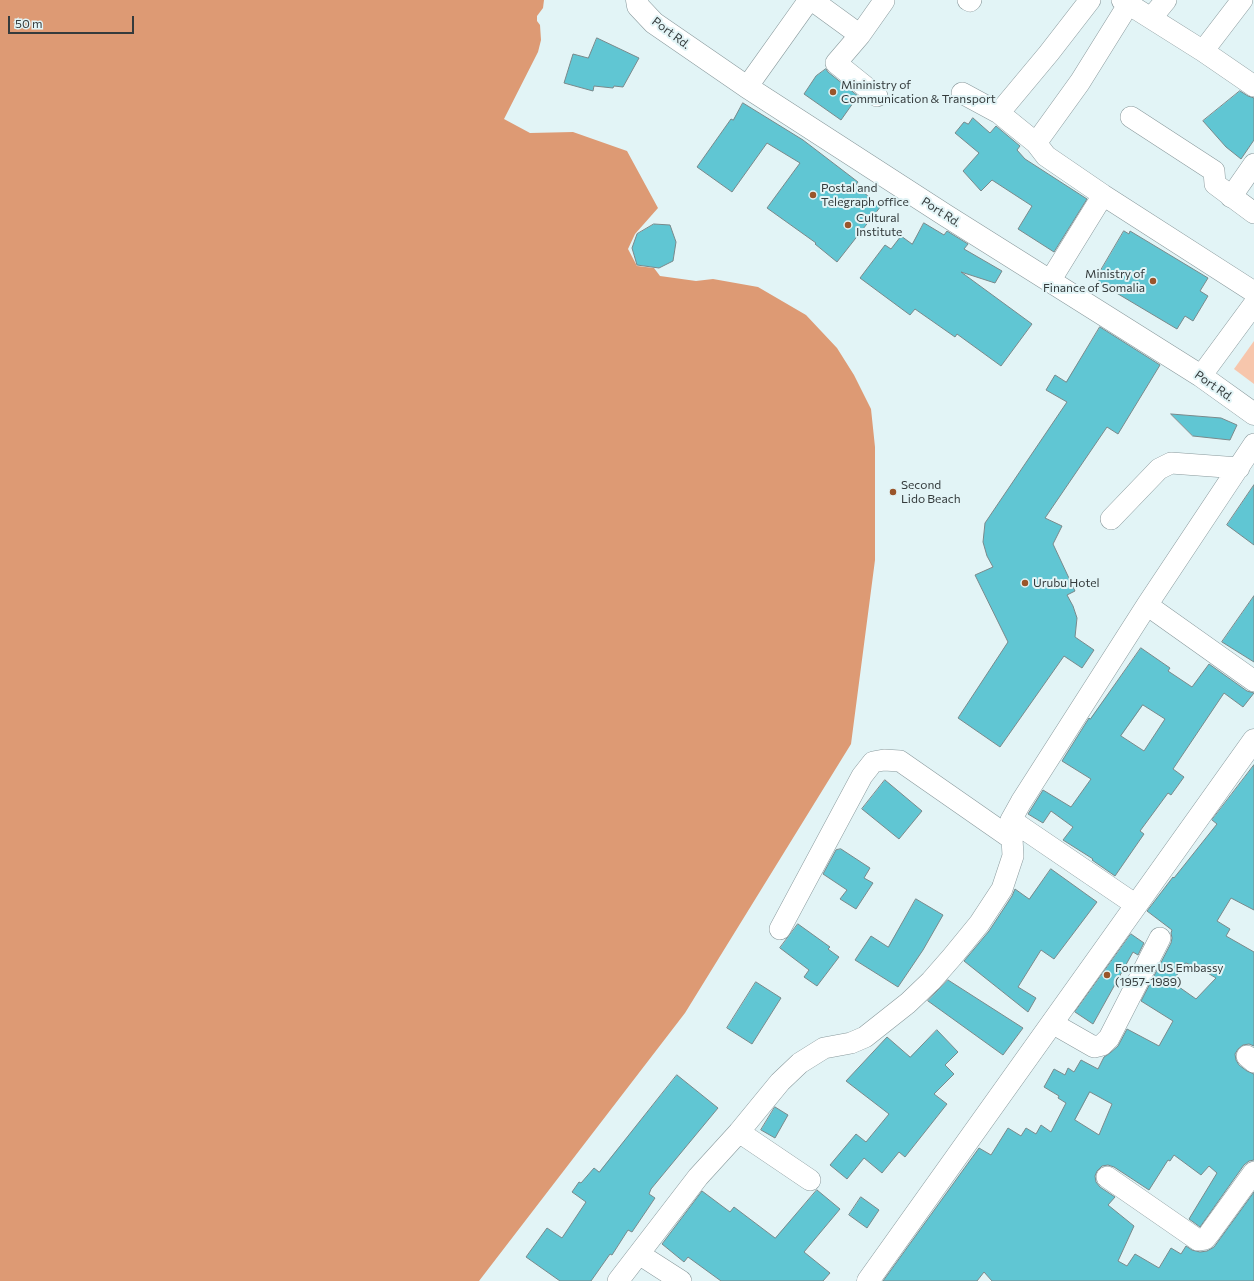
<!DOCTYPE html>
<style>
body{margin:0}
#map{position:relative;width:1254px;height:1281px;overflow:hidden;background:#e2f4f6;font-family:Commissioner,sans-serif}
canvas{display:block}
.scale{position:absolute;left:8px;top:16px;width:126px;height:18px;box-sizing:border-box;border:2px solid #343b3c;border-top:0;padding-left:5px;font-size:12px;line-height:14px;white-space:nowrap;color:#343b3c;-webkit-text-stroke:3px #e2f4f6;paint-order:stroke}
</style>
<div id="map">
<canvas width="1254" height="1281"></canvas>
<div class="scale">50 m</div>
</div>
<script>
const context = document.querySelector('canvas').getContext('2d');
context.lineJoin = 'round';
function paint(path, color) { context.fillStyle = color; context.fill(path, 'evenodd'); }
function strokePath(path, color, width, dash) { context.strokeStyle = color; context.lineWidth = width; context.lineCap = dash ? 'butt' : 'round'; context.setLineDash(dash || []); context.stroke(path); }
function drawText(font, color, halo, rows, align = 'center') {
  context.font = font + ' Commissioner,sans-serif'; context.lineWidth = 4; context.setLineDash([]); context.textBaseline = 'middle'; context.strokeStyle = halo; context.fillStyle = color; for (const [text, x, y, turn = 0] of rows) {
    context.save(); context.translate(x, y); context.rotate((+turn || 0) * Math.PI / 180); context.textAlign = isNaN(turn) ? turn : align; if (halo) context.strokeText(text, 0, 0); context.fillText(text, 0, 0); context.restore();
  }
}
paint(new Path2D(`
 M 1254,341 L 1254,384 L 1234,369 Z`), '#f7c6ac');
paint(new Path2D(`
 M 0,0 L 544,0 L 543,8 L 537,16 L 537,21 L 540,25 L 541,40 L 538,52 L 504,119 L 530,133 L 573,132 L 627,151 L 658,208 L 635,234 L 628,249 L 637,266 L 654,268 L 660,276 L 696,281 L 713,279 L 758,287 L 806,315 L 837,348 L 854,375 L 871,409 L 875,447 L 875,560 L 851,744 L 685,1013 L 479,1281 L 0,1281 Z`), '#dd9a74');
const building = new Path2D(`
 M 597,38 L 639,58 L 623,87 L 614,86 L 613,88 L 594,86 L 593,91 L 564,83 L 573,54 L 588,58 Z
 M 826,69 L 828,72 L 858,96 L 841,120 L 804,94 L 816,76 Z
 M 1240,91 L 1248,96 L 1254,98 L 1254,140 L 1241,159 L 1226,147 L 1203,121 Z
 M 743,103 L 803,140 L 858,182 L 855,186 L 881,206 L 837,262 L 815,244 L 816,243 L 767,208 L 800,163 L 767,143 L 732,192 L 697,167 L 731,119 L 733,120 Z
 M 973,118 L 990,133 L 996,126 L 1020,146 L 1017,150 L 1025,159 L 1087,199 L 1054,252 L 1018,229 L 1032,206 L 992,180 L 981,191 L 963,171 L 979,153 L 955,133 L 964,122 L 968,124 Z
 M 924,223 L 944,235 L 947,231 L 968,244 L 964,249 L 1002,271 L 995,283 L 961,272 L 1032,324 L 1001,366 L 957,334 L 955,337 L 915,309 L 910,315 L 860,278 L 885,245 L 891,249 L 901,236 L 912,244 Z
 M 654,224 L 670,225 L 676,242 L 673,261 L 659,268 L 637,265 L 632,248 L 637,234 Z
 M 1124,231 L 1129,234 L 1130,231 L 1208,278 L 1200,291 L 1208,296 L 1193,321 L 1185,316 L 1177,329 L 1098,282 L 1100,279 L 1097,277 Z
 M 1100,327 L 1160,365 L 1118,434 L 1107,427 L 1045,518 L 1062,526 L 1053,544 L 1075,591 L 1067,595 L 1073,606 L 1077,618 L 1075,637 L 1094,650 L 1082,668 L 1064,656 L 1000,747 L 958,718 L 1008,642 L 975,575 L 993,567 L 987,556 L 983,542 L 985,523 L 1067,402 L 1046,390 L 1055,375 L 1066,382 Z
 M 1171,414 L 1221,418 L 1237,425 L 1230,440 L 1193,436 Z
 M 1254,485 L 1254,545 L 1227,525 Z
 M 1254,596 L 1254,662 L 1222,642 Z
 M 1141,648 L 1170,668 L 1168,671 L 1192,687 L 1209,664 L 1247,691 L 1254,693 L 1243,707 L 1224,693 L 1173,769 L 1184,777 L 1171,795 L 1168,793 L 1140,831 L 1144,834 L 1115,876 L 1092,860 L 1093,859 L 1063,840 L 1073,827 L 1051,811 L 1043,823 L 1028,814 L 1043,790 L 1071,807 L 1091,779 L 1062,761 L 1089,718 L 1090,719 ZM 1143,705 L 1165,719 L 1144,751 L 1121,736 Z
 M 1254,765 L 1254,910 L 1231,898 L 1217,921 L 1230,929 L 1226,936 L 1254,952 L 1254,1046 L 1249,1044 L 1243,1045 L 1238,1049 L 1235,1054 L 1236,1060 L 1239,1065 L 1247,1071 L 1254,1074 L 1254,1160 L 1249,1161 L 1244,1165 L 1200,1227 L 1189,1219 L 1217,1173 L 1209,1166 L 1201,1175 L 1174,1155 L 1170,1161 L 1168,1160 L 1149,1190 L 1114,1167 L 1108,1165 L 1102,1166 L 1097,1171 L 1095,1176 L 1096,1182 L 1100,1187 L 1115,1197 L 1108,1205 L 1134,1226 L 1118,1261 L 1127,1266 L 1135,1254 L 1159,1268 L 1171,1248 L 1181,1254 L 1186,1246 L 1192,1250 L 1200,1252 L 1207,1251 L 1214,1247 L 1254,1192 L 1254,1281 L 992,1281 L 984,1272 L 977,1281 L 883,1281 L 979,1148 L 991,1155 L 1008,1128 L 1021,1136 L 1026,1128 L 1036,1134 L 1041,1125 L 1051,1132 L 1066,1103 L 1058,1098 L 1059,1096 L 1044,1087 L 1054,1069 L 1065,1075 L 1068,1068 L 1074,1072 L 1081,1060 L 1098,1069 L 1104,1057 L 1110,1053 L 1118,1046 L 1127,1029 L 1159,1046 L 1173,1021 L 1141,1001 L 1171,943 L 1172,938 L 1171,933 L 1172,930 L 1147,911 L 1173,877 L 1174,878 L 1217,824 L 1212,820 ZM 1186,963 L 1201,969 L 1216,978 L 1196,999 L 1172,982 ZM 1090,1092 L 1112,1104 L 1099,1135 L 1075,1120 Z
 M 885,780 L 922,811 L 899,839 L 862,809 Z
 M 841,849 L 870,868 L 864,878 L 873,883 L 856,909 L 840,899 L 847,890 L 823,874 L 836,850 Z
 M 1051,869 L 1097,902 L 1054,959 L 1041,950 L 1018,987 L 1036,998 L 1028,1012 L 964,961 L 989,931 L 1012,896 L 1015,889 L 1029,899 Z
 M 916,899 L 943,915 L 923,950 L 898,987 L 855,960 L 871,936 L 888,947 Z
 M 798,924 L 830,947 L 828,949 L 839,957 L 817,986 L 804,977 L 809,970 L 780,948 Z
 M 1131,934 L 1144,943 L 1138,955 L 1133,952 L 1093,1024 L 1075,1012 Z
 M 948,980 L 1023,1028 L 1003,1055 L 928,1001 Z
 M 756,982 L 781,998 L 752,1044 L 727,1028 Z
 M 937,1030 L 958,1052 L 945,1065 L 954,1074 L 934,1094 L 947,1104 L 905,1157 L 899,1152 L 882,1173 L 864,1158 L 847,1179 L 830,1165 L 856,1134 L 866,1142 L 889,1114 L 846,1081 L 887,1037 L 910,1057 Z
 M 677,1075 L 718,1108 L 651,1189 L 649,1194 L 655,1198 L 632,1232 L 628,1230 L 612,1255 L 610,1254 L 591,1281 L 560,1281 L 526,1257 L 547,1228 L 562,1238 L 586,1202 L 572,1192 L 579,1182 L 581,1183 L 594,1168 L 599,1172 Z
 M 775,1107 L 788,1115 L 775,1138 L 761,1130 Z
 M 817,1190 L 840,1209 L 804,1252 L 830,1273 L 823,1281 L 721,1281 L 688,1257 L 684,1262 L 662,1244 L 702,1191 L 730,1212 L 734,1207 L 775,1238 Z
 M 861,1197 L 879,1210 L 867,1228 L 849,1215 Z`);
paint(building, '#60c6d3');
strokePath(building, '#79898b', 1);
const minor = new Path2D(`
 M 812,0 L 860,35
 M 968,0 L 970,1 L 971,0
 M 1122,0 L 1203,51 L 1254,86
 M 1157,11 L 1166,0
 M 1203,51 L 1242,0
 M 747,87 L 809,0
 M 962,93 L 999,113 L 1036,143 L 1046,156 L 1103,195 L 1254,292
 M 877,96 L 836,63 L 860,35 L 884,1
 M 999,113 L 1049,53 L 1090,0
 M 1131,117 L 1214,171 L 1215,184 L 1254,213
 M 1036,143 L 1080,82 L 1128,5
 M 1231,197 L 1254,164
 M 1050,281 L 1103,195
 M 1201,376 L 1254,304
 M 1111,519 L 1159,469 L 1171,463 L 1239,468
 M 1147,605 L 1254,681
 M 1011,820 L 1136,905
 M 780,929 L 862,776 L 873,762 L 884,760 L 900,761 L 1012,839
 M 1052,1023 L 1094,1047 L 1102,1045 L 1109,1038 L 1160,938
 M 1247,1056 L 1254,1062
 M 739,1132 L 810,1180
 M 1107,1177 L 1198,1240 L 1205,1239 L 1209,1234 L 1254,1172
 M 639,1254 L 681,1281
 M 618,1281 L 698,1177 L 739,1132 L 780,1082 L 800,1063 L 824,1048 L 851,1043 L 865,1037 L 908,1003 L 931,981 L 952,957 L 979,924 L 1002,889 L 1013,856 L 1011,820 L 1021,802 L 1147,605 L 1254,444`);
const major = new Path2D(`
 M 637,0 L 638,6 L 654,23 L 747,87 L 945,215 L 1201,376 L 1254,414
 M 868,1281 L 1254,740`);
strokePath(minor, '#89999c', 22);
strokePath(major, '#89999c', 23);
strokePath(minor, '#fff', 21);
strokePath(major, '#fff', 22);
for (const [x, y, r, color] of [
 [833,92,4,"#9a552a"],
 [813,195,4,"#9a552a"],
 [848,225,4,"#9a552a"],
 [1153,281,4,"#9a552a"],
 [893,492,4,"#9a552a"],
 [1025,583,4,"#9a552a"],
 [1107,975,4,"#9a552a"]
]) { const dot = new Path2D(); dot.arc(x, y, r, 0, 2 * Math.PI); context.fillStyle = color; context.fill(dot); strokePath(dot, '#e2f4f6', 1.5); }
drawText('12px', '#343b3c', '#e2f4f6', [
 ["Port Rd.",671,33,37],
 ["Port Rd.",941,212,33],
 ["Port Rd.",1214,386,35]
]);
drawText('12px', '#343b3c', '#e2f4f6', [
 ["Mininistry of",841,85],
 ["Communication & Transport",841,99],
 ["Postal and",821,188],
 ["Telegraph office",821,202],
 ["Cultural",856,218],
 ["Institute",856,232],
 ["Ministry of",1145,274,"right"],
 ["Finance of Somalia",1145,288,"right"],
 ["Second",901,485],
 ["Lido Beach",901,499],
 ["Urubu Hotel",1033,583],
 ["Former US Embassy",1115,968],
 ["(1957-1989)",1115,982]
], 'left');
</script>
